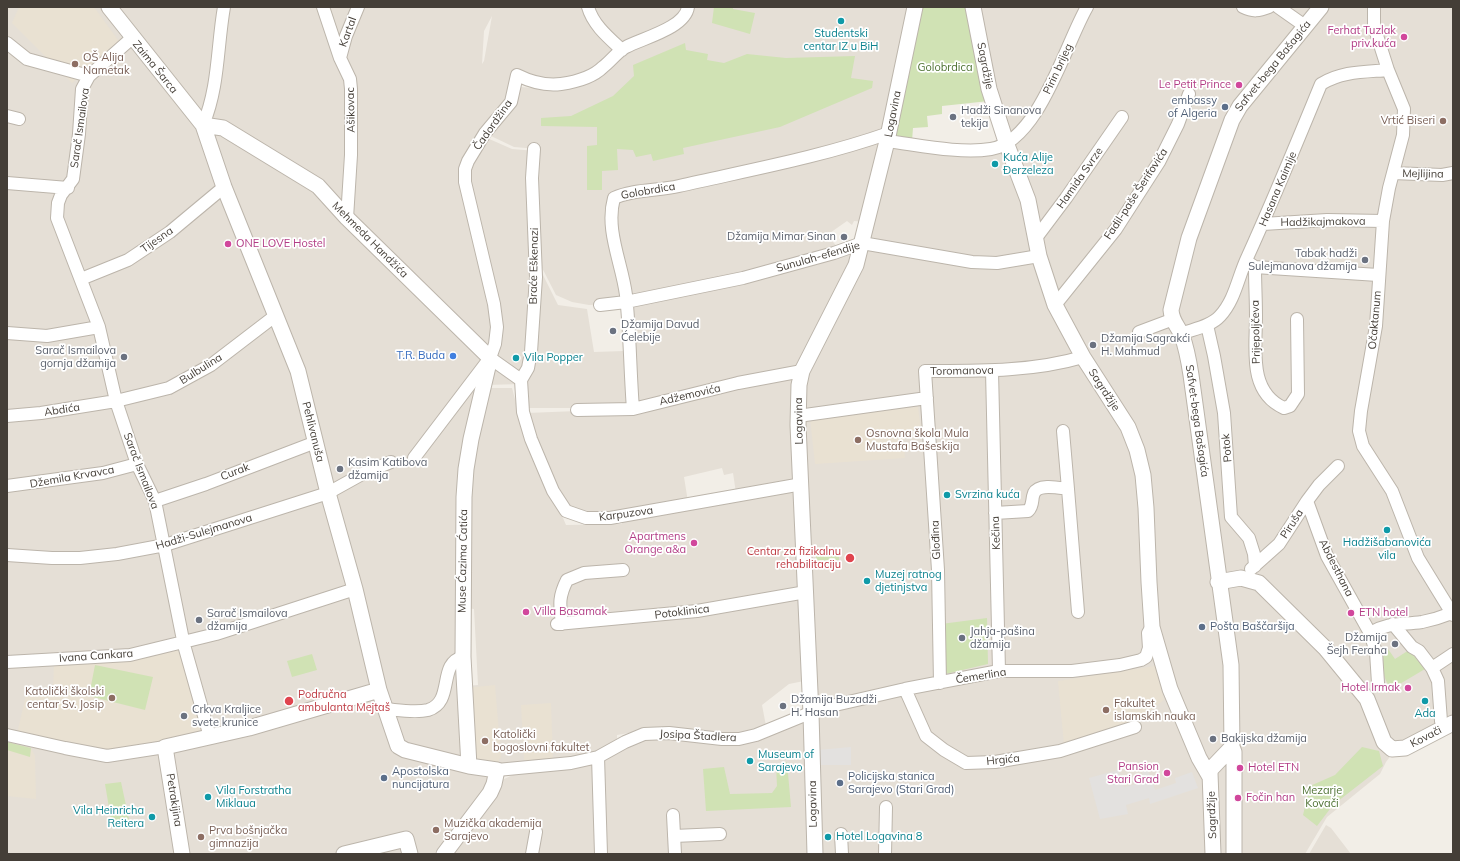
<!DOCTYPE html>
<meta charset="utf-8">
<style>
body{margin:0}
#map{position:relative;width:1460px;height:861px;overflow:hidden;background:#f2eee7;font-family:Mulish,sans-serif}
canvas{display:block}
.frame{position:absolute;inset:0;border:8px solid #443e37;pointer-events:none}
</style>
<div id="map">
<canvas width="1460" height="861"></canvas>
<div class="frame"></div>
</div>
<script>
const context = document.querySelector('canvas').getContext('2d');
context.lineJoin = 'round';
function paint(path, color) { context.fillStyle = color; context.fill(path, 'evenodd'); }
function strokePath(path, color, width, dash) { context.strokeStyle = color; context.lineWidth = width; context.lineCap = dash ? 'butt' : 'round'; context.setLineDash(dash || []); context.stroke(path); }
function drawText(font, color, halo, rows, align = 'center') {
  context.font = font + ' Mulish,sans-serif'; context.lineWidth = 3.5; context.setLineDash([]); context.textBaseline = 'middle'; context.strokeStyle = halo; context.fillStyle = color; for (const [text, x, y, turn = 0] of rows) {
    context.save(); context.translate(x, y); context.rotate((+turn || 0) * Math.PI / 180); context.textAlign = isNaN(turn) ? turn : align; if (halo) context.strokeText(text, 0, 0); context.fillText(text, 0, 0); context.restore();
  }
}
paint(new Path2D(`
 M 7,7 L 688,7 L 687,15 L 681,24 L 690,20 L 692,7 L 915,7 L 887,132 L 797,159 L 664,188 L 610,196 L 612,234 L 627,298 L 625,303 L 589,305 L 572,302 L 556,295 L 538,260 L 538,149 L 514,147 L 491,136 L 510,111 L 521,87 L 562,90 L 587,80 L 602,70 L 622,49 L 601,69 L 586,79 L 562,88 L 536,86 L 517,75 L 510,99 L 498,116 L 483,129 L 481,127 L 460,165 L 496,326 L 486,356 L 469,441 L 462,488 L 459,568 L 461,657 L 467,764 L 471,765 L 466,686 L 478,685 L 474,609 L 466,608 L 468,482 L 474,432 L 485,388 L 512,388 L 520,418 L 566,525 L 622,524 L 621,516 L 793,489 L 801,569 L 804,681 L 789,684 L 762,705 L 766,726 L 730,734 L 664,729 L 641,731 L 617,735 L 617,740 L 598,755 L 521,766 L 496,767 L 471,765 L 495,772 L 493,782 L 438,854 L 7,854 ZM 492,16 L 484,61 L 482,64 L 484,31 Z
 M 974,7 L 1453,7 L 1453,721 L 1398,746 L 1386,762 L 1380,774 L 1327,817 L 1305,854 L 448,854 L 502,780 L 517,773 L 571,764 L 646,736 L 729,743 L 813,717 L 804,377 L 857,266 L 890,144 L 1012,149 Z
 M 487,138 L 512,149 L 536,151 L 537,263 L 558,305 L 587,309 L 594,352 L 624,351 L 630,397 L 627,408 L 527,408 L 522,384 L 485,385 L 498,327 L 462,166 Z
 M 885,139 L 865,222 L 854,221 L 852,225 L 847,221 L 827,235 L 840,250 L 629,301 L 613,198 Z
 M 849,255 L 854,262 L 798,372 L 634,407 L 627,305 L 746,283 Z
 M 795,377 L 799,484 L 736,493 L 733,473 L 724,475 L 722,468 L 684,477 L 688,502 L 610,513 L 574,512 L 567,509 L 542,458 L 527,413 L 577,411 Z
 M 1326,825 L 1331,828 L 1351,854 L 1309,854 Z`), '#e5dfd6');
paint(new Path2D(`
 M 19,7 L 94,7 L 121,44 L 72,83 L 12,23 Z
 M 918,407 L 921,430 L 903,431 L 905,458 L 815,464 L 810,419 Z
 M 184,645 L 210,737 L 107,756 L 16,738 L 28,686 L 53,692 L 54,662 Z
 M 1155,666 L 1164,700 L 1137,720 L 1064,745 L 1058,681 Z
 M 495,685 L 501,758 L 499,759 L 499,762 L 473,764 L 466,688 Z
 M 551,703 L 553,761 L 528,762 L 527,760 L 524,760 L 521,705 Z
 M 7,742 L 31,748 L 35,756 L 36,799 L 7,796 Z`), '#e9e1d2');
paint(new Path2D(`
 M 714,7 L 733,7 L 733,9 L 755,13 L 750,34 L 712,23 Z
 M 920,7 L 971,7 L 989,101 L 942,106 L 942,114 L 927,116 L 928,127 L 913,128 L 912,141 L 895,138 Z
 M 685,43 L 686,50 L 708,54 L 707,60 L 724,63 L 747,54 L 786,58 L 855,56 L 851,78 L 873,81 L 872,88 L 780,127 L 683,148 L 684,154 L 653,161 L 651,154 L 636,157 L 633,150 L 617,149 L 618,170 L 602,171 L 602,190 L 587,190 L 587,146 L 597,145 L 597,127 L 541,126 L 541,118 L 571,116 L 613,96 L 634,76 L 633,65 Z
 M 839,551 L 839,560 L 816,561 L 816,552 Z
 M 987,618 L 988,664 L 941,675 L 941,624 Z
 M 1383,647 L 1386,651 L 1388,649 L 1395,659 L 1409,650 L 1425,669 L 1398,685 L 1388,684 C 1381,675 1384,658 1383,647 Z
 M 312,654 L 317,670 L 292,677 L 287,661 Z
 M 95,665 L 153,677 L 145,710 L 89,696 Z
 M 7,742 L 31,748 L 30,757 L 7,750 Z
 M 1362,747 L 1379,751 L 1383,766 L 1333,805 L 1317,826 L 1303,815 L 1310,786 L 1335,775 Z
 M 787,762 L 791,807 L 706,811 L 703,769 L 724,767 L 730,794 L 772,793 L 777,786 L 776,765 Z
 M 121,782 L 130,824 L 112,825 L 105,784 Z`), '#d0e2b4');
paint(new Path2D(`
 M 851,747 L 851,765 L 818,765 L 818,750 Z
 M 1118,770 L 1124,787 L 1145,782 L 1142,772 L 1148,770 L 1155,790 L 1176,783 L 1175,778 L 1192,772 L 1198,788 L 1150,804 L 1149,798 L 1126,805 L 1128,814 L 1100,819 L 1089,778 Z`), '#e3e1df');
const minor = new Path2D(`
 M 323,7 L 340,58 L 350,79 L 351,89 L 351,155 L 347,218
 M 588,7 C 593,25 609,38 622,50
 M 1243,7 C 1253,12 1259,11 1269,7
 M 1278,7 L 1305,26
 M 1374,7 L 1374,26 L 1388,70 L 1404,109 L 1403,135 L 1389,188 L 1383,221 L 1376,326 L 1361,411 L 1359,431 L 1363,446 L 1392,491 L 1418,558 L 1453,615
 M 132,38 L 89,76 L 82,89 L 79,134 L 73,179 L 61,195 L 58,203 L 57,218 L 99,327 L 116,401 L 137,464 L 155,501 L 184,645 L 210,737
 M 7,43 L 27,59 L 89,76
 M 340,58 L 346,36 L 358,7
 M 7,116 L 19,119
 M 203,125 C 219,87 217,47 224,7
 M 887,141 C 919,145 960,154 991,149 C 1039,141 1065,45 1087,7
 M 534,149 L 532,178 L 536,277 L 531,352 L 528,368 L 521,380 L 523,412 L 531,439 L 553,491 L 566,511 L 586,518 L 610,518 L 802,484
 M 1393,173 L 1442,175 L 1453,173
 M 7,183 L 68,188
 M 1263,224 L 1327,220 L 1383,221
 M 1036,238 L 1066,198 L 1122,117
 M 1249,263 L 1255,267 L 1378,275
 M 1255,267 C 1255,284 1256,300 1256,317 C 1256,349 1248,392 1284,408 L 1290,406 L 1298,394 L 1297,319
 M 81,279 L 128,260 L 170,232 L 224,187
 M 600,305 L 626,302 L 743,278 L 834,253 L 862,243 L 972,262 L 997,263 L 1039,256
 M 1055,305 L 1116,229 L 1159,162 L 1178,124 L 1189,94
 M 1207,325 L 1214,356 L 1224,413 L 1231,517 L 1249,538 L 1254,554 L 1255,566
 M 1139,332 L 1171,320
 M 7,333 L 47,336 L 99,327
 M 1181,334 C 1194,329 1211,326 1220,316 C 1235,300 1238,277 1247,258 C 1273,201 1297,142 1321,84 C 1342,71 1365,72 1388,70
 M 490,358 L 521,380
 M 992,371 L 999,671
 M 633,409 C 630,371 630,332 626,295 C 622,263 605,230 614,198 C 633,189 658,191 679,186 C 749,170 821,157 889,133
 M 577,410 L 633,409 L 738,383 L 802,371
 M 7,416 L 41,413 L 116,401 L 169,388 L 211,365 L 275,316
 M 798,416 L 927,398
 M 1063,431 L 1068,489
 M 414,458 L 490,358 L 495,344 L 497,327 L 494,304 L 465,182 L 465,169 L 468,161 L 485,133 L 511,102 L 517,75 C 531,82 545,86 561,84 C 575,82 593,77 603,67 C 611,61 618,51 626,47 C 643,38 685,28 688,7
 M 7,486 L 103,473 L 137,464
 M 155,501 L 206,484 L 316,442
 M 1307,501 L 1327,556 L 1370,633 L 1376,652 L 1378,683
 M 995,513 L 1028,511 C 1034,505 1031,500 1034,493 C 1039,483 1060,488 1068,489 L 1078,612
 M 7,555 L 52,558 L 80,558 L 117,554 L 165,545 L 328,493 L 364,473 L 391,462
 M 1251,569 L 1279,544 L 1307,501 L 1319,485 L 1338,466
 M 557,624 L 697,611 L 806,592
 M 562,624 C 560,605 558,598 567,580 L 584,573 L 623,570
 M 1393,624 L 1412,647 L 1419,651 L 1432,668 L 1438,681 L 1441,721 L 1444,728
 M 1370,633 C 1389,622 1401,625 1422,622 C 1432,620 1442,617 1452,613
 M 7,662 L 130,655 L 216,634 L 355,589
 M 1432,668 L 1453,654
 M 940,683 L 938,570 L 925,371 C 977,371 1032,372 1083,357
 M 905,689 L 926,736 L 944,750 L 966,763 L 995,762 L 1060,751 L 1135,727
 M 385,709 C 398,710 415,713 428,710 C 455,702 437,663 463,657
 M 7,735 L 65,748 L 107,756 L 165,747
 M 598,757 L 601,854
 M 497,770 L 571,763 L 598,757 L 625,742 L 644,734 L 669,733 L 722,739 L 739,739 L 756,735 L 822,708 L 905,689 L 999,671 L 1072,671 L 1120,665 L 1141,660 L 1146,657 L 1149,648 L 1148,633 L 1151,628
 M 673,815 L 675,854
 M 841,834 L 842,854
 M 674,836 L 720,834
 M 532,854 L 536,832
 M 885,854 L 886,807`);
const tertiary = new Path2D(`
 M 109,7 L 203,125 L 224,187 L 298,371 L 328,493 L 355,589 L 379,690 L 398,746 L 405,750 L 469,766 L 497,770 L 494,784 L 490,793 L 444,854
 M 973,7 L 989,89 L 1007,145 L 1028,200 L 1039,256 L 1055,305 L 1083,357 L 1128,427 L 1137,450 L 1143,475 L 1146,508 L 1149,582 L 1152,627 L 1170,689 L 1199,758 L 1210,777
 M 203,125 L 223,128 L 318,186 L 347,218 L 490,358 L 471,439 L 466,469 L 464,497 L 463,657 L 469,766
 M 1218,582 L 1241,578 L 1259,583 L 1326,649 L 1367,699 L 1384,742 L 1392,749 L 1405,748 L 1453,723
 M 182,854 L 165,747 L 249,728 L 379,690
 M 344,854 L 406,839 L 410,854
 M 815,854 L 811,714 L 798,425 L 799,385 L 802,371 L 856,265 L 887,141 L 915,7
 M 1213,854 L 1210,773 L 1211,769 L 1232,747
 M 1234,854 L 1234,752 L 1232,747 L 1231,665 L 1191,375 C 1189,362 1187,349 1182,336 C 1178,325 1172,323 1171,310 L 1189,238 L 1232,120 L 1240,106 L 1321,7`);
strokePath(minor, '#bcb5ab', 14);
strokePath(tertiary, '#bcb5ab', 17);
strokePath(minor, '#fff', 12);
strokePath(tertiary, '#fff', 15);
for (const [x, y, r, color] of [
 [841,21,4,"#0f9aa8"],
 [1404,37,4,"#d1479c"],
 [75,64,4,"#8d6e63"],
 [1239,85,4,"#d1479c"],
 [1225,107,4,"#5c6f8a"],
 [953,117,4,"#6b7280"],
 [1443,121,4,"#8d6e63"],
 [995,164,4,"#0f9aa8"],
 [844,237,4,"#6b7280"],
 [228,244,4,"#d1479c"],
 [1365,260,4,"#6b7280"],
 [613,331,4,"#6b7280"],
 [1093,345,4,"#6b7280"],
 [453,356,4,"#3f7fe0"],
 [124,357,4,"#6b7280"],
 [516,358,4,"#0f9aa8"],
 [858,440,4,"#8d6e63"],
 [340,469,4,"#6b7280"],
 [947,495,4,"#0f9aa8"],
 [1387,530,4,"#0f9aa8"],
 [694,543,4,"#d1479c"],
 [850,558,5,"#e0444e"],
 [867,581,4,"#0f9aa8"],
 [526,612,4,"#d1479c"],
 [1351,613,4,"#d1479c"],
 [199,620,4,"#6b7280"],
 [1202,627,4,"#5c6f8a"],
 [962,638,4,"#6b7280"],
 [1395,644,4,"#6b7280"],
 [1408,688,4,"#d1479c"],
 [112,698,4,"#8d6e63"],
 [289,701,5,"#e0444e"],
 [1425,701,4,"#0f9aa8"],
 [783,706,4,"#6b7280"],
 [1106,710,4,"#8d6e63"],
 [184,716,4,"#6b7280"],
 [1213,739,4,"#6b7280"],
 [485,741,4,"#8d6e63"],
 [750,761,4,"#0f9aa8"],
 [1240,768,4,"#d1479c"],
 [1167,773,4,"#d1479c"],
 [384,778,4,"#5c6f8a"],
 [840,783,4,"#5c6f8a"],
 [208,797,4,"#0f9aa8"],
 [1238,798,4,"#d1479c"],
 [152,817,4,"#0f9aa8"],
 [436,830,4,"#8d6e63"],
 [201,837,4,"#8d6e63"],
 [828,837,4,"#0f9aa8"]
]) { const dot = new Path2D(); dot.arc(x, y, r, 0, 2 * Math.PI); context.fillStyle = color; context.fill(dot); strokePath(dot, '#fff', 1.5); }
drawText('11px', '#b23c85', '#fff', [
 ["Ferhat Tuzlak",1396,31],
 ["priv.kuća",1396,44],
 ["Le Petit Prince",1231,85],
 ["ONE LOVE Hostel",236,244,"left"],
 ["Apartmens",686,537],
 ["Orange a&a",686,550],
 ["Villa Basamak",534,612,"left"],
 ["ETN hotel",1359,613,"left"],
 ["Hotel Irmak",1400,688],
 ["Pansion",1159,767],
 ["Stari Grad",1159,780],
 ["Hotel ETN",1248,768,"left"],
 ["Fočin han",1246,798,"left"]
], 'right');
drawText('11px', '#443e37', '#fff', [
 ["Kartal",348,32,-70],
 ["Sagrdžije",985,66,79],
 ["Safvet-bega Bašagića",1273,66,-51],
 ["Zaima Šarca",155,67,51],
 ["Pirin brijeg",1058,69,-65],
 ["Ašikovac",351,110,-91],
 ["Logavina",893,114,-79],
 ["Čadordžina",493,125,-55],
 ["Sarač Ismailova",80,128,-82],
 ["Mejlijina",1423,174,1],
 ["Hamida Svrze",1080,178,-55],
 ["Hasana Kaimije",1278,189,-67],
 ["Golobrdica",648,191,-10],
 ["Fadil-paše Šerifovića",1136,194,-57],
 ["Hadžikajmakova",1323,222,-1],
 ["Tijesna",157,240,-35],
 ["Mehmeda Handžića",370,240,45],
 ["Sunulah-efendije",818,257,-16],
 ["Braće Eškenazi",534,266,-89],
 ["Očaktanum",1375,320,-85],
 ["Prijepoljčeva",1256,332,-91],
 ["Bulbulina",201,369,-32],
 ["Toromanova",962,371,-1],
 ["Sagrdžije",1104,390,57],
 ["Adžemovića",690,395,-13],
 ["Abdića",62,410,-9],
 ["Logavina",799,421,-91],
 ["Safvet-bega Bašagića",1197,421,82],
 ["Pehlivanuša",313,432,76],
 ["Potok",1227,448,-95],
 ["Sarač Ismailova",141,471,69],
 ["Curak",235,472,-21],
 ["Džemila Krvavca",72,477,-10],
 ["Karpuzova",626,514,-8],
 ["Piruša",1292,524,-57],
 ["Hadži-Sulejmanova",204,532,-17],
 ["Kečina",996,533,-92],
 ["Glođina",936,540,-93],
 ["Muse Ćazima Ćatića",463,561,-89],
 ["Abdesthana",1336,568,63],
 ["Potoklinica",682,612,-7],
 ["Ivana Cankara",96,656,-4],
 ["Čemerlina",981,676,-9],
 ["Josipa Štadlera",698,736,3],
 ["Kovači",1426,737,-27],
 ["Hrgića",1003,760,-6],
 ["Petrakijina",174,800,81],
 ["Logavina",813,804,-91],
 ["Sagrdžije",1212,815,-92]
]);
drawText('11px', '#0d838f', '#fff', [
 ["Studentski",841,34,"center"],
 ["centar IZ u BiH",841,47,"center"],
 ["Kuća Alije",1003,158],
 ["Đerzeleza",1003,171],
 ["Vila Popper",524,358],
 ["Svrzina kuća",955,495],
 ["Hadžišabanovića",1387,543,"center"],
 ["vila",1387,556,"center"],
 ["Muzej ratnog",875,575],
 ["djetinjstva",875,588],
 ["Ada",1425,714,"center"],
 ["Museum of",758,755],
 ["Sarajevo",758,768],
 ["Vila Forstratha",216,791],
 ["Miklaua",216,804],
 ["Vila Heinricha",144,811,"right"],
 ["Reitera",144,824,"right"],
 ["Hotel Logavina 8",836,837]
], 'left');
drawText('11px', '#785e54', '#fff', [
 ["OŠ Alija",83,58],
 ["Nametak",83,71],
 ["Vrtić Biseri",1435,121,"right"],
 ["Osnovna škola Mula",866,434],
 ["Mustafa Bašeskija",866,447],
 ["Katolički školski",104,692,"right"],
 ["centar Sv. Josip",104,705,"right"],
 ["Fakultet",1114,704],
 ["islamskih nauka",1114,717],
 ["Katolički",493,735],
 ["bogoslovni fakultet",493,748],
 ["Muzička akademija",444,824],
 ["Sarajevo",444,837],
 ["Prva bošnjačka",209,831],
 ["gimnazija",209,844]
], 'left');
drawText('11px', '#4c7030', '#fff', [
 ["Golobrdica",945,68],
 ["Mezarje",1322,791],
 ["Kovači",1322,804]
]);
drawText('11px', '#4e5e75', '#fff', [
 ["embassy",1217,101,"right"],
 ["of Algeria",1217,114,"right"],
 ["Pošta Baščaršija",1210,627],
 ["Apostolska",392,772],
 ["nuncijatura",392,785],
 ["Policijska stanica",848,777],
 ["Sarajevo (Stari Grad)",848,790]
], 'left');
drawText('11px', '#5b616d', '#fff', [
 ["Hadži Sinanova",961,111],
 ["tekija",961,124],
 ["Džamija Mimar Sinan",836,237,"right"],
 ["Tabak hadži",1357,254,"right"],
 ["Sulejmanova džamija",1357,267,"right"],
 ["Džamija Davud",621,325],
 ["Ćelebije",621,338],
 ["Džamija Sagrakći",1101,339],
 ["H. Mahmud",1101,352],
 ["Sarač Ismailova",116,351,"right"],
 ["gornja džamija",116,364,"right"],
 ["Kasim Katibova",348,463],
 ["džamija",348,476],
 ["Sarač Ismailova",207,614],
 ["džamija",207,627],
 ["Jahja-pašina",970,632],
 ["džamija",970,645],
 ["Džamija",1387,638,"right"],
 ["Šejh Feraha",1387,651,"right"],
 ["Džamija Buzadži",791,700],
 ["H. Hasan",791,713],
 ["Crkva Kraljice",192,710],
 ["svete krunice",192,723],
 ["Bakijska džamija",1221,739]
], 'left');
drawText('11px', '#366cbe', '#fff', [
 ["T.R. Buda",445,356]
], 'right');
drawText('11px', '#be3a42', '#fff', [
 ["Centar za fizikalnu",841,552],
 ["rehabilitaciju",841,565],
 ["Područna",298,695,"left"],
 ["ambulanta Mejtaš",298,708,"left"]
], 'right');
</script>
